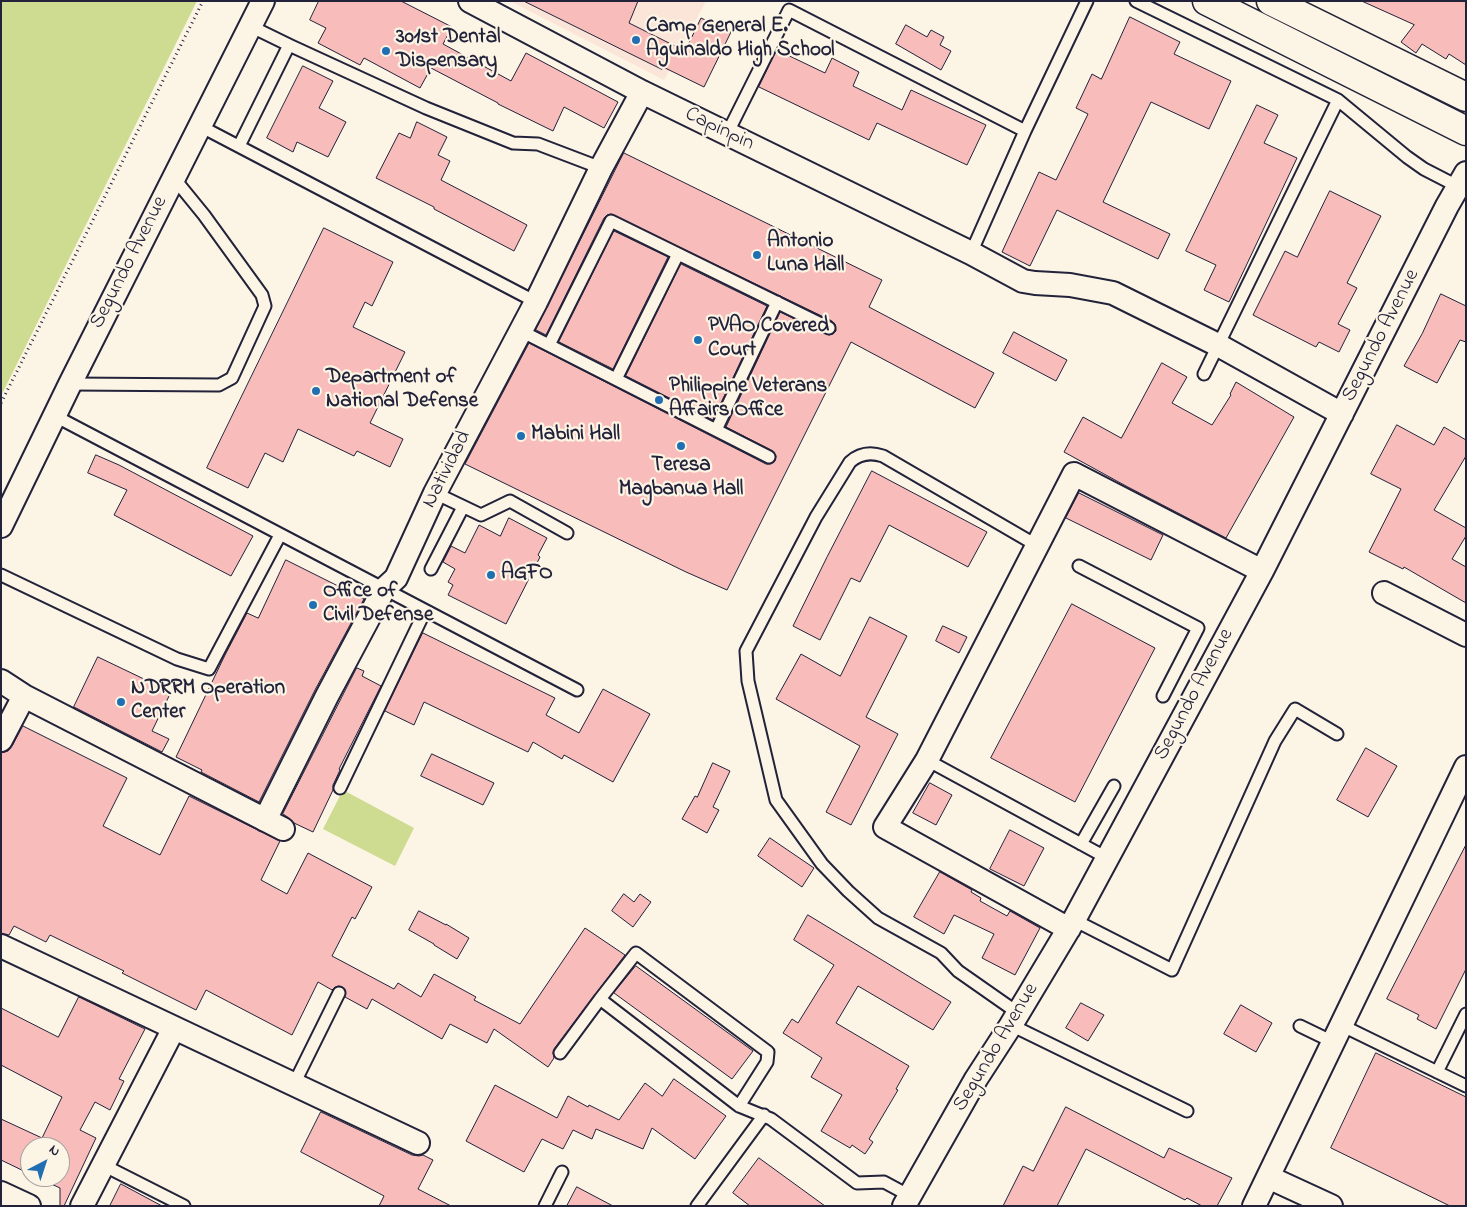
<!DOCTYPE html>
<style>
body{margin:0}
#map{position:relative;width:1467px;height:1207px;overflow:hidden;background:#fcf5e5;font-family:"Indie Flower",sans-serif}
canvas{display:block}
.frame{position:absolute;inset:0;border:2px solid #22223b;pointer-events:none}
.north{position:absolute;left:20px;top:1137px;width:50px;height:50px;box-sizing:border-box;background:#fcf5e5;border:1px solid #a5a1a1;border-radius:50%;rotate:40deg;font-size:14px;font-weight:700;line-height:20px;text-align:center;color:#22223b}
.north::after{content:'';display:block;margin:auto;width:18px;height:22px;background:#1f6fb2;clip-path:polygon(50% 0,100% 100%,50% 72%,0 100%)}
</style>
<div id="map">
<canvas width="1467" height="1207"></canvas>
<div class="frame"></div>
<div class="north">N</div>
</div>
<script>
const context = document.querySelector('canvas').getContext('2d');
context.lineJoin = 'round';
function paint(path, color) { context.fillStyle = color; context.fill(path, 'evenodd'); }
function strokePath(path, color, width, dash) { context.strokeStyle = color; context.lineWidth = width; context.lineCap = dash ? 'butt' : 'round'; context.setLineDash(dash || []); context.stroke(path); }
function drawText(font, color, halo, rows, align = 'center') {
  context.font = font + ' "Indie Flower",sans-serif'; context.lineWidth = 4.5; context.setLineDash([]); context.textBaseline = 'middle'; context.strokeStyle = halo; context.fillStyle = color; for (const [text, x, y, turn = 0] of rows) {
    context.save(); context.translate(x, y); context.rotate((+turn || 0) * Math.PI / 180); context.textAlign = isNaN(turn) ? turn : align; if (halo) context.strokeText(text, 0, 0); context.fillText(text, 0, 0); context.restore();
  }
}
paint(new Path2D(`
 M 510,1 L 706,1 L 664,80 Z`), '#fbe4d8');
paint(new Path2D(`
 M 1,1 L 197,1 L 1,396 Z
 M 343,790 L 414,828 L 395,866 L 323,829 Z`), '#cddc90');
const building = new Path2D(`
 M 319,1 L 401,1 L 452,27 L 443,44 L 511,81 L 526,53 L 618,102 L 604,128 L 564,107 L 553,131 L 498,104 L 498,103 L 431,68 L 420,88 L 364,58 L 360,65 L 318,43 L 326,28 L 310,20 Z
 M 524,1 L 638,1 L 629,23 L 685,51 L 701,18 L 731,32 L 704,87 L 663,67 L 662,69 Z
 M 1362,1 L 1466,1 L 1466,65 L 1449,54 L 1446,59 L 1422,44 L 1416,53 L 1401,42 L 1414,25 Z
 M 1130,17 L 1180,42 L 1174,54 L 1231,81 L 1209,129 L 1151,102 L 1103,202 L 1170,234 L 1158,259 L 1057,210 L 1030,266 L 1002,252 L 1039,172 L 1056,180 L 1088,114 L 1076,108 L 1092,74 L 1101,79 Z
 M 906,25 L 927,37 L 931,30 L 944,37 L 940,45 L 951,51 L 941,70 L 896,44 Z
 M 777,50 L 825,73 L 832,58 L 859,72 L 853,86 L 902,110 L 911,90 L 986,125 L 967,165 L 877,123 L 869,140 L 759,87 Z
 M 303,66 L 333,81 L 319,108 L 346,122 L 328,157 L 297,142 L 293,152 L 267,138 Z
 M 1257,105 L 1278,115 L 1264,143 L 1297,158 L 1229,302 L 1204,290 L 1216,265 L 1186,251 Z
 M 417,122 L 447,137 L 438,155 L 450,161 L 441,180 L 527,225 L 514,251 L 434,209 L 434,207 L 376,178 L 399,133 L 410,138 Z
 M 624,153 L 882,280 L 869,307 L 994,373 L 975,408 L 851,342 L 727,590 L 686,572 L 465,464 L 529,343 L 766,464 L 770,464 L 775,461 L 776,456 L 773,451 L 726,427 L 780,312 L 829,335 L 833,334 L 836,331 L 835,324 L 832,321 L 611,214 L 607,215 L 604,218 L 546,335 L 536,330 Z
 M 1330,191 L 1381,216 L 1347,283 L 1357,288 L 1338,324 L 1350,330 L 1339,352 L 1319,342 L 1316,347 L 1253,315 L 1285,251 L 1297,257 Z
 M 324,228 L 393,262 L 372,306 L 365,302 L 353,327 L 405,352 L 370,423 L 403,439 L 390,467 L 357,451 L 354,456 L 298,429 L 283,462 L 265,453 L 248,488 L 207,468 Z
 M 614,231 L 668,257 L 613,369 L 559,342 Z
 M 681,264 L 767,306 L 713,420 L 626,376 Z
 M 1441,294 L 1466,306 L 1466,342 L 1460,340 L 1437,383 L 1404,366 L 1422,334 Z
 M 1014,332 L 1067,360 L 1056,381 L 1003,353 Z
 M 1162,363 L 1187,377 L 1172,403 L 1212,425 L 1231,395 L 1230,394 L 1236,382 L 1294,417 L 1226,538 L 1126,486 L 1064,452 L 1083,417 L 1121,438 Z
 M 1397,425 L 1434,445 L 1444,427 L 1466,440 L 1466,456 L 1434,510 L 1466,528 L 1466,536 L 1452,559 L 1466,567 L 1466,603 L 1404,567 L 1403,569 L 1369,552 L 1401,489 L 1371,474 Z
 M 96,455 L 119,465 L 253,536 L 231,576 L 114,515 L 127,490 L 88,473 Z
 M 872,471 L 987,532 L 968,567 L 889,525 L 860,582 L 851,578 L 820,640 L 793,626 L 827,557 Z
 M 1079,493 L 1163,535 L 1151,560 L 1066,518 Z
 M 509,518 L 547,538 L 538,555 L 540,557 L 506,624 L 448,595 L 453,585 L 448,582 L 455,569 L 443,562 L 451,546 L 465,553 L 479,525 L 500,536 Z
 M 286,560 L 364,599 L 315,690 L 259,802 L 201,772 L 202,770 L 176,757 L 225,655 L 247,613 L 258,618 Z
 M 1072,604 L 1155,648 L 1075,802 L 991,758 Z
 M 870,617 L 907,636 L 866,717 L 898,734 L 851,825 L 826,812 L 860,746 L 776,699 L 801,654 L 840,676 Z
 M 943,626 L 967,637 L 959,653 L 936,641 Z
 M 423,633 L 555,698 L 546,715 L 579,733 L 603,689 L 650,714 L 613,782 L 564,755 L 562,759 L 533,742 L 528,752 L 424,702 L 414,725 L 385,711 Z
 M 98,657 L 171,692 L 152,731 L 169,739 L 162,752 L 74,707 Z
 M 357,668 L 364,671 L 362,676 L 381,686 L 339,769 L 340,770 L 333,785 L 333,790 L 313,832 L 294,823 L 289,818 L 283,814 Z
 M 23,726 L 127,778 L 103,826 L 160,855 L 189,796 L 280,841 L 261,880 L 287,894 L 308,853 L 372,887 L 355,919 L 352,917 L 332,956 L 394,989 L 398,983 L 421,997 L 434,974 L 476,997 L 474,1000 L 520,1024 L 585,928 L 625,955 L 554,1049 L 553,1053 L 554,1058 L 548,1067 L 494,1029 L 487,1043 L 450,1024 L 442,1039 L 372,999 L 367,1009 L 345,997 L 345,989 L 339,986 L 335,987 L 332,990 L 318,982 L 292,1035 L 206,990 L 196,1010 L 122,973 L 124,971 L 50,935 L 46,942 L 14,926 L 9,935 L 1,933 L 1,753 L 8,751 L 12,746 Z
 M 1366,748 L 1397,766 L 1368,817 L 1337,800 Z
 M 432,754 L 494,783 L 483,805 L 421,776 Z
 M 713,763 L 730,771 L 713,807 L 719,810 L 707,833 L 682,819 L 695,796 L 697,797 Z
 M 930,783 L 952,795 L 936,825 L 913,813 Z
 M 1010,830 L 1044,848 L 1024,886 L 990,869 Z
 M 770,838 L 814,868 L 802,887 L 758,856 Z
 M 1466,845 L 1466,969 L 1436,1029 L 1417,1019 L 1419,1015 L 1387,999 Z
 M 940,872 L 972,890 L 971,892 L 981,898 L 980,901 L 1007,916 L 1010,911 L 1040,928 L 1015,975 L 982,958 L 994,934 L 954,915 L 944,934 L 914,917 Z
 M 624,894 L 634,902 L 640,894 L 651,902 L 633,927 L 612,911 Z
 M 419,911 L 446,925 L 446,924 L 469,938 L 457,959 L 434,945 L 434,944 L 409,930 Z
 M 808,915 L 951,1002 L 933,1030 L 858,986 L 836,1023 L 909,1066 L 896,1089 L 898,1090 L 869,1139 L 873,1142 L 865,1154 L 852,1145 L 850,1148 L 821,1131 L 842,1095 L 811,1077 L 822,1058 L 783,1033 L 792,1019 L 798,1023 L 834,965 L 794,940 Z
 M 636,966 L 753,1051 L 732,1079 L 614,993 Z
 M 79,997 L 145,1029 L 119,1079 L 124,1081 L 110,1110 L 95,1102 L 80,1130 L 96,1138 L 64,1206 L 60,1206 L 60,1188 L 36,1177 L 60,1177 L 60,1147 L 30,1147 L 30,1174 L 1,1160 L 1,1119 L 42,1138 L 62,1097 L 1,1065 L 1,1008 L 58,1037 Z
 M 1081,1003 L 1104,1015 L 1088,1041 L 1066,1028 Z
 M 1241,1005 L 1272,1023 L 1256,1052 L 1224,1034 Z
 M 1376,1053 L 1466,1097 L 1466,1206 L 1450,1206 L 1331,1148 Z
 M 674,1079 L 726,1116 L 695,1159 L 652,1128 L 643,1149 L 596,1129 L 592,1139 L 573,1130 L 563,1149 L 542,1139 L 524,1172 L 466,1141 L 495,1085 L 557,1118 L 568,1096 L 588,1107 L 589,1105 L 619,1120 L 645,1083 L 662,1096 Z
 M 1066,1107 L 1164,1158 L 1169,1148 L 1232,1178 L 1217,1206 L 1202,1206 L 1187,1198 L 1185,1200 L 1086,1149 L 1057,1206 L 1003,1206 L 1023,1166 L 1033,1171 Z
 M 321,1112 L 412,1155 L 419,1156 L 423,1155 L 433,1160 L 418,1189 L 451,1206 L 379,1206 L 384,1196 L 301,1152 Z
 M 759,1158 L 825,1206 L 750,1206 L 733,1193 Z
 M 121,1184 L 162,1206 L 110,1206 Z
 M 577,1187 L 613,1206 L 567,1206 Z`);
paint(building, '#f8bcba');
strokePath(building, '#22223b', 1);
const lane = new Path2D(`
 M 1136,1 L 1338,100 L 1407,157 L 1424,169 L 1459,187
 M 250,26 L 289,45 L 426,108 L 513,143 L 538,144 L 601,168
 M 200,126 L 536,302
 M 727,134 L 789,10 L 1025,131
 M 239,146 L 289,45
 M 971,253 L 1025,131 L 1087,1
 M 521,331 L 769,457
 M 549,345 L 611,221 L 829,328
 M 1204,374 L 1338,100
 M 616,379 L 678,254
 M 70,384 L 219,385 L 232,378 L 265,306 L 262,295 L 204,215 L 173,177
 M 55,416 L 577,690
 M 716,430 L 777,302
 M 435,493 L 481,515 L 510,501 L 567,533
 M 1079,566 L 1198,628 L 1163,696
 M 431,569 L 463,507
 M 1,575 L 177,659 L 209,669 L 280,535
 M 927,760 L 1107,858
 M 340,788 L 425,611
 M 1081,844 L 1114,786
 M 1074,920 L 1172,970 L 1275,741 L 1295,709 L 1337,734
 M 600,999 L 739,1106 L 771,1119 L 857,1183 L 884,1182 L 910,1196
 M 1018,1013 L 958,971 L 941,953 L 878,918 L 848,891 L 822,864 L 776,800 L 748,681 L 746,651 L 816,517 L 850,462 C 860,453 871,452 883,456 L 1036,545
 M 1011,1025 L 1187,1111
 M 1341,1025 L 1466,1086
 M 1300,1026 L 1333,1042
 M 560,1053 L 600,999 L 636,953 L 768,1052 L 767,1062 L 739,1106
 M 1437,1072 L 1466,1014
 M 294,1084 L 339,993
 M 103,1165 L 184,1206
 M 545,1206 L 562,1172
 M 697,1206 L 764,1115`);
const street = new Path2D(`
 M 470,1 L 642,92 L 971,253 L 1023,281 L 1035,283 L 1070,285 L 1113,293 L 1218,345 L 1342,414
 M 1,526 L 70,384 L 263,1
 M 1384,593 L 1466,635
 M 1,681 L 24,696 L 283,829
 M 1,740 L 24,696
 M 265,820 L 327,696 L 384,589 L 396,578 L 435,493 L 536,302 L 601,168 L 642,92
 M 1069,929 L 885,827 L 927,760 L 1074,474 L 1262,571
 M 1,946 L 418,1143
 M 1268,1177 L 1331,1206
 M 1,1193 L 29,1206
 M 82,1206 L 174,1028
 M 904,1206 L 976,1079 L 1011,1025 L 1074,920 L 1262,571 L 1447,206 L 1466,173
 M 1254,1206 L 1466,767`);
const secondary = new Path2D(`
 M 1207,1 L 1466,131
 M 1271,1 L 1466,97`);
strokePath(lane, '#22223b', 15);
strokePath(street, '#22223b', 26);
strokePath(secondary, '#22223b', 31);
strokePath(new Path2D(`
 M 1,403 L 203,1`), '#22223b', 3, [1, 4]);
strokePath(lane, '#fcf5e5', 11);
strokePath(street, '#fcf5e5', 22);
strokePath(secondary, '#fcf5e5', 28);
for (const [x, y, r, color] of [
 [636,40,5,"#1f6fb2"],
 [386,51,5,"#1f6fb2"],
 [757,255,5,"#1f6fb2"],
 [698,340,5,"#1f6fb2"],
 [316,391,5,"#1f6fb2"],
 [659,400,5,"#1f6fb2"],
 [521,436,5,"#1f6fb2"],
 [681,446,5,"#1f6fb2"],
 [491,575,5,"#1f6fb2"],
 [313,605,5,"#1f6fb2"],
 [121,702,5,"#1f6fb2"]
]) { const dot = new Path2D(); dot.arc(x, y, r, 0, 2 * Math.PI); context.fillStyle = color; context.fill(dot); strokePath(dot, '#fcf5e5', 2); }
drawText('bold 21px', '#22223b', '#fcf5e5', [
 ["Camp General E.",646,28],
 ["Aguinaldo High School",646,52],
 ["301st Dental",396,39],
 ["Dispensary",396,63],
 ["Antonio",767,243],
 ["Luna Hall",767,267],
 ["PVAO Covered",708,328],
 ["Court",708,352],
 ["Department of",326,379],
 ["National Defense",326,403],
 ["Philippine Veterans",669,388],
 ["Affairs Office",669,412],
 ["Mabini Hall",531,436],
 ["Teresa",681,467,"center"],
 ["Magbanua Hall",681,491,"center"],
 ["AGFO",501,575],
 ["Office of",323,593],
 ["Civil Defense",323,617],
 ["NDRRM Operation",131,690],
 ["Center",131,714]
], 'left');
drawText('21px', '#22223b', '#fcf5e5', [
 ["Capinpin",719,130,26],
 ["Segundo Avenue",130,263,-63],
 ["Segundo Avenue",1382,336,-63],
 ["Natividad",448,470,-63],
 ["Segundo Avenue",1195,695,-62],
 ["Segundo Avenue",997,1048,-59]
]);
</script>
